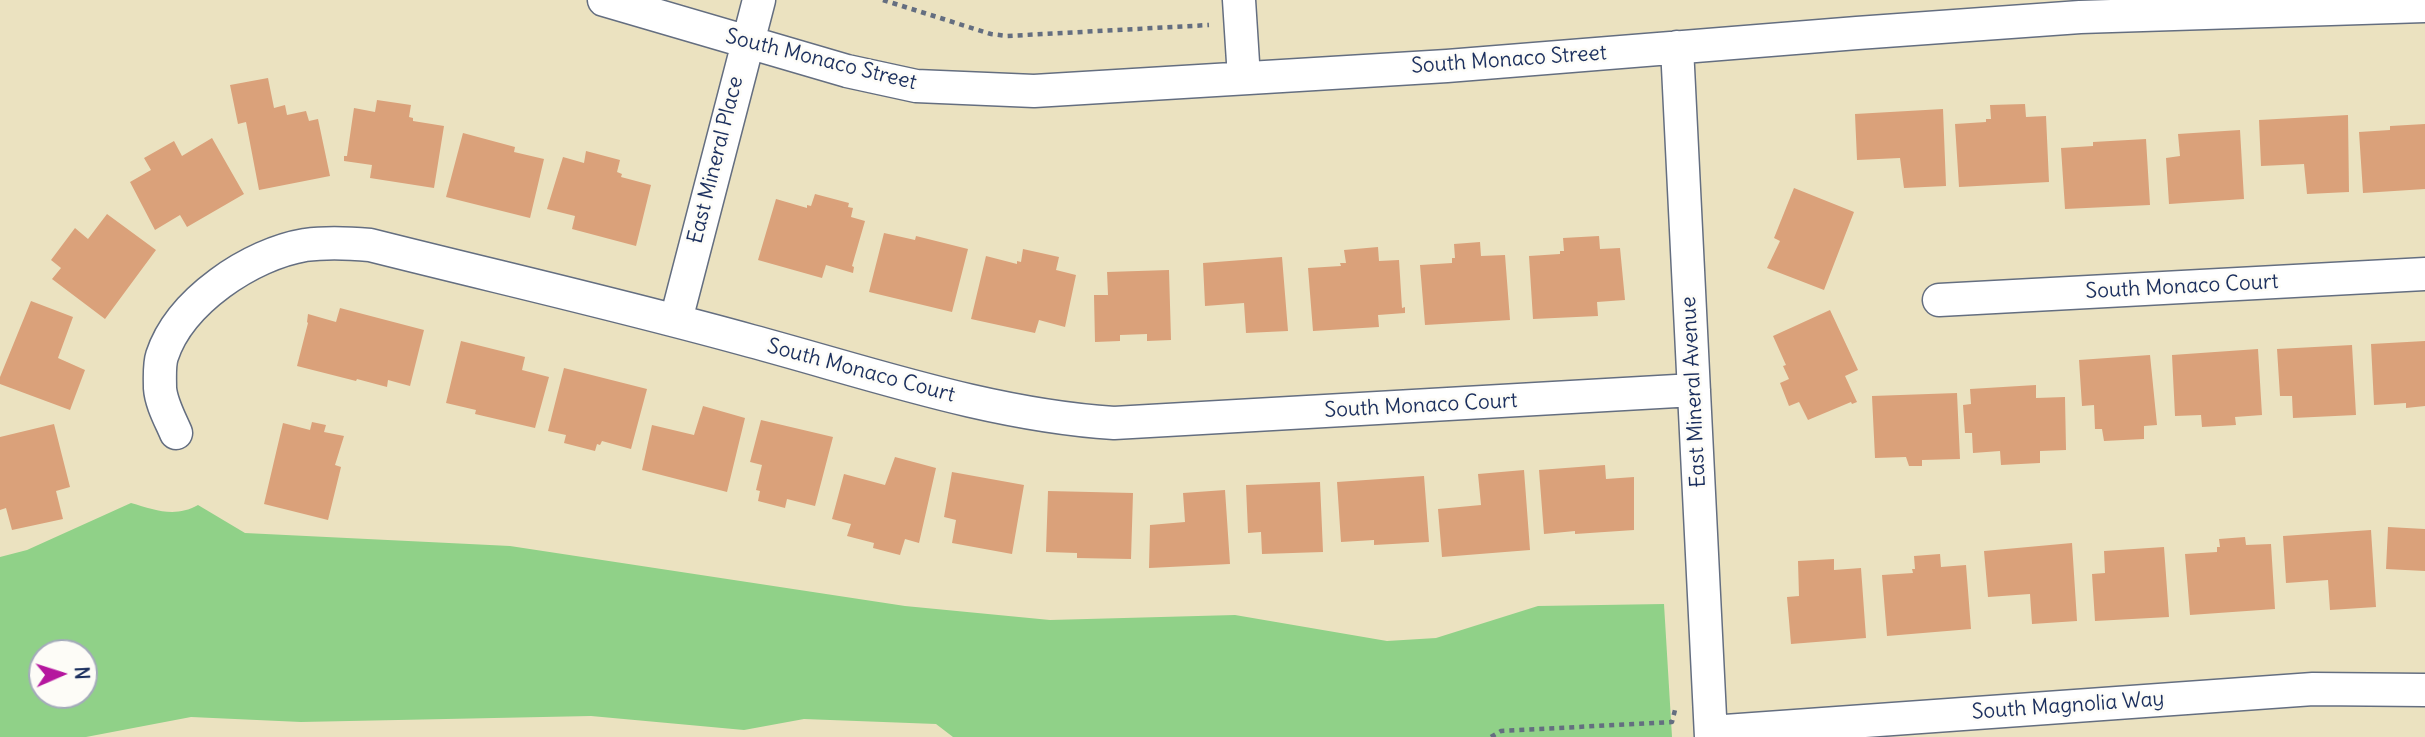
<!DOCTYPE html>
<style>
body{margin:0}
#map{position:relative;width:2425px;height:737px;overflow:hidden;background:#ebe2c0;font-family:Delius,sans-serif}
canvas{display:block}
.north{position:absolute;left:28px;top:639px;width:70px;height:70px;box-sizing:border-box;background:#fdfcf7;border:2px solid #a3aaba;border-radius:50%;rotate:87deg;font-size:19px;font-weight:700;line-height:28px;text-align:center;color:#1b2f5e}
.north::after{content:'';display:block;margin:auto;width:24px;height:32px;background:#b5179e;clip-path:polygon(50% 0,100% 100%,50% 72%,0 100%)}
</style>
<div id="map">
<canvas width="2425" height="737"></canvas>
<div class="north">N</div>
</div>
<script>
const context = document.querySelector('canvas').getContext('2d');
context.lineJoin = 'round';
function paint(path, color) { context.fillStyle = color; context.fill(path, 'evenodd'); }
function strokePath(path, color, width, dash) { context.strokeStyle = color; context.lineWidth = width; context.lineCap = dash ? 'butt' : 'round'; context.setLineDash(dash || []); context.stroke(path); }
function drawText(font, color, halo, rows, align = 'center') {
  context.font = font + ' Delius,sans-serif'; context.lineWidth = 5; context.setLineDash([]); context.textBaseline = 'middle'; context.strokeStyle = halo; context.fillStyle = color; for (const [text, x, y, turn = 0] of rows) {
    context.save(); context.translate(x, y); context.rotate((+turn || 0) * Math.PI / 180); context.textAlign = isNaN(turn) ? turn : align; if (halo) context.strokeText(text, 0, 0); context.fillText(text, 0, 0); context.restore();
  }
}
paint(new Path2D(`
 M 131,503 C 155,510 175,518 198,505 L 245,533 L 510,546 L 905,606 L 1050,620 L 1235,615 L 1387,641 L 1436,638 L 1538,606 L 1664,604 L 1672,737 L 953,737 L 936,724 L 804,719 L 744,730 L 591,716 L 301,722 L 191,717 L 86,737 L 0,737 L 0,557 L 27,550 ZM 42,653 L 84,653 L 84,695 L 42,695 Z`), '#90d188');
paint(new Path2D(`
 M 268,78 L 274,108 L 285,105 L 287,115 L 306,111 L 309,121 L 318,119 L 330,176 L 259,190 L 246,122 L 238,124 L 230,85 Z
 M 377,100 L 411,105 L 409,117 L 413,118 L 413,121 L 444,126 L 434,188 L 370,178 L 372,165 L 344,161 L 344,156 L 347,156 L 354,108 L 375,112 Z
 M 2025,104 L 2026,117 L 2046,116 L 2049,182 L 1959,187 L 1955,124 L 1986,122 L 1986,119 L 1991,119 L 1990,105 Z
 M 1943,109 L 1946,186 L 1904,188 L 1900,158 L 1857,160 L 1855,114 Z
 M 2348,115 L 2349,192 L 2307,194 L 2304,164 L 2261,166 L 2259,120 Z
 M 2425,124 L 2425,189 L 2363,193 L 2359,132 L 2390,130 L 2390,126 Z
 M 2240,130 L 2244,199 L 2169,204 L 2166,158 L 2180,156 L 2178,134 Z
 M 463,133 L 515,147 L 514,152 L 544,159 L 530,218 L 446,197 Z
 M 212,138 L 244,194 L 187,227 L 180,215 L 155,230 L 130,182 L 151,170 L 144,158 L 174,141 L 182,156 Z
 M 2146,139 L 2150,205 L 2065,209 L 2061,148 L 2093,146 L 2093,142 Z
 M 586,151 L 620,160 L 617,172 L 622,174 L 621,177 L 651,185 L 636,246 L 572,229 L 575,216 L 547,209 L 563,157 L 584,163 Z
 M 1794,188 L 1854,212 L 1824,290 L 1767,268 L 1780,241 L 1774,238 Z
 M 815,194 L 849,203 L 848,207 L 853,208 L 851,217 L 865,221 L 852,266 L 854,267 L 853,273 L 826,265 L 822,278 L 758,260 L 776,199 L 807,208 L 807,205 L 811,206 Z
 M 107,214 L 156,250 L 105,319 L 52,279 L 61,268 L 51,260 L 75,228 L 88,239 Z
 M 884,233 L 915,240 L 916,236 L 968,249 L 952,312 L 869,292 Z
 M 1599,236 L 1600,249 L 1620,248 L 1625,300 L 1597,302 L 1598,316 L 1533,319 L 1529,256 L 1560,254 L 1560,251 L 1564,251 L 1563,238 Z
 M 1480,242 L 1481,256 L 1505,255 L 1510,320 L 1425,325 L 1420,265 L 1452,263 L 1452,258 L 1455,258 L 1454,244 Z
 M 1378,247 L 1379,261 L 1399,260 L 1402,308 L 1405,307 L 1405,313 L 1378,315 L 1379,327 L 1313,331 L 1308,268 L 1341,266 L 1340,263 L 1346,263 L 1344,250 Z
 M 1023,249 L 1059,257 L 1056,270 L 1076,275 L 1065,327 L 1039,320 L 1035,333 L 971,319 L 986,256 L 1017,264 L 1017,261 L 1021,262 Z
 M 1282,257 L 1288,331 L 1246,333 L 1244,303 L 1205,306 L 1203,263 Z
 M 1169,270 L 1171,340 L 1147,341 L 1147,334 L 1120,335 L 1120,341 L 1095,342 L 1094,295 L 1108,295 L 1107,272 Z
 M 31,301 L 73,317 L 58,358 L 85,370 L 70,410 L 0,384 L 0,377 Z
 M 340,308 L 424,330 L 410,386 L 388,380 L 387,387 L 357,379 L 356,381 L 297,366 L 308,323 L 307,322 L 308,314 L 336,322 Z
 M 1830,310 L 1858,370 L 1845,376 L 1857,402 L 1852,404 L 1851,402 L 1808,420 L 1799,402 L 1789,406 L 1780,383 L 1789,379 L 1783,366 L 1786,365 L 1773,336 Z
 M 461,341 L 525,357 L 522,370 L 549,377 L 535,428 L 475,414 L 476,410 L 446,403 Z
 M 2425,341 L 2425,406 L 2406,408 L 2406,403 L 2374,405 L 2371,344 Z
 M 2352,345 L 2356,415 L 2293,418 L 2292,396 L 2280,396 L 2277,349 Z
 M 2258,349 L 2262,415 L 2235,417 L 2236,425 L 2202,427 L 2201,415 L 2175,416 L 2172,355 Z
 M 2150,355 L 2157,425 L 2144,426 L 2144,439 L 2104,441 L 2102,429 L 2095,429 L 2094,405 L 2082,406 L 2079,360 Z
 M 564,368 L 647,389 L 631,449 L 602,441 L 600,445 L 597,444 L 595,451 L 564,443 L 566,435 L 548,431 Z
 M 2036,385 L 2036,398 L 2065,397 L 2066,450 L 2040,451 L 2040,463 L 2001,465 L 2000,451 L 1973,453 L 1972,433 L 1965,433 L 1963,405 L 1971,404 L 1970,389 Z
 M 1957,393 L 1960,459 L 1922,460 L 1922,466 L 1909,466 L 1906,457 L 1875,458 L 1872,396 Z
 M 703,406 L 745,418 L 727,492 L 642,470 L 652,425 L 694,435 Z
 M 761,420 L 833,437 L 815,506 L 787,499 L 785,508 L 758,501 L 760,491 L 756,490 L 762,465 L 750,462 Z
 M 312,422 L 326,425 L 324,432 L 344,436 L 335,465 L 341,467 L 328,520 L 264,504 L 283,423 L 310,430 Z
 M 54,424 L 70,487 L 56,491 L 63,519 L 12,530 L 6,508 L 0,510 L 0,437 Z
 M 895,457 L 936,468 L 919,543 L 905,539 L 900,555 L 873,548 L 874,543 L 847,536 L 851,524 L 832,519 L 844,474 L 885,485 Z
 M 1605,465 L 1606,479 L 1634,477 L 1634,530 L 1575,534 L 1575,531 L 1544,534 L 1539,470 Z
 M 1524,470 L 1530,550 L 1442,557 L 1438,509 L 1481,505 L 1478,474 Z
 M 952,472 L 1024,485 L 1012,554 L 952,543 L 956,520 L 944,517 Z
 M 1424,476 L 1429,542 L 1374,545 L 1374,540 L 1341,542 L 1337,482 Z
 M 1320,482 L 1323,552 L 1262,554 L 1261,532 L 1248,533 L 1246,485 Z
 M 1225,490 L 1230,564 L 1149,568 L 1150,525 L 1185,522 L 1183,493 Z
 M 1048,491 L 1133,493 L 1131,559 L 1077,558 L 1077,553 L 1046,552 Z
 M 2388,527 L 2425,529 L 2425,571 L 2386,569 Z
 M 2371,530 L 2376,607 L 2330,610 L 2328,580 L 2286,583 L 2283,536 Z
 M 2245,537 L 2246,545 L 2271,544 L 2275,609 L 2190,615 L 2185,554 L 2217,552 L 2217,547 L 2220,547 L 2219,539 Z
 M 2072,543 L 2077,621 L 2032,624 L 2030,594 L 1988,597 L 1984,551 Z
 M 2164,547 L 2169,617 L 2095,621 L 2092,574 L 2105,573 L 2104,551 Z
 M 1940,554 L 1941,567 L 1966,565 L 1971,629 L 1887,636 L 1882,575 L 1913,573 L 1912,569 L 1915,569 L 1914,556 Z
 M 1834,559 L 1834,570 L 1861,568 L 1866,638 L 1791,644 L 1787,597 L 1799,596 L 1798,561 Z`), '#daa17a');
const minor = new Path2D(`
 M 604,0 L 847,71 L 916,86 L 1034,91 L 1447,66 L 1857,33 L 2080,17 L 2425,6
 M 1239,0 L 1244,78
 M 1677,47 L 1711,737
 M 1939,300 L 2425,274
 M 676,320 L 759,0
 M 176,433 C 170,419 161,403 160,388 C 160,379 159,365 162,356 C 180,301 251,254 305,245 C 327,242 348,243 370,245 C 497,277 625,306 751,341 C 870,373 990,415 1114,423 L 1694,390
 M 1711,732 L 2313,689 L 2425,690`);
strokePath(minor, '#646e80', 35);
strokePath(new Path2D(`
 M 883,0 L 991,34 L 1007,36 L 1209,25
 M 1491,737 L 1501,731 L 1672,722 L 1675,710`), '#646e80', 4.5, [5, 5]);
strokePath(minor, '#fff', 32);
drawText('21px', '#1b2f5e', '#fdfcf7', [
 ["South Monaco Street",821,60,14],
 ["South Monaco Street",1509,60,-4],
 ["East Mineral Place",716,160,-76],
 ["South Monaco Court",2182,287,-3],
 ["South Monaco Court",861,371,15],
 ["East Mineral Avenue",1694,392,-93],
 ["South Monaco Court",1421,406,-3],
 ["South Magnolia Way",2068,706,-4]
]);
</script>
